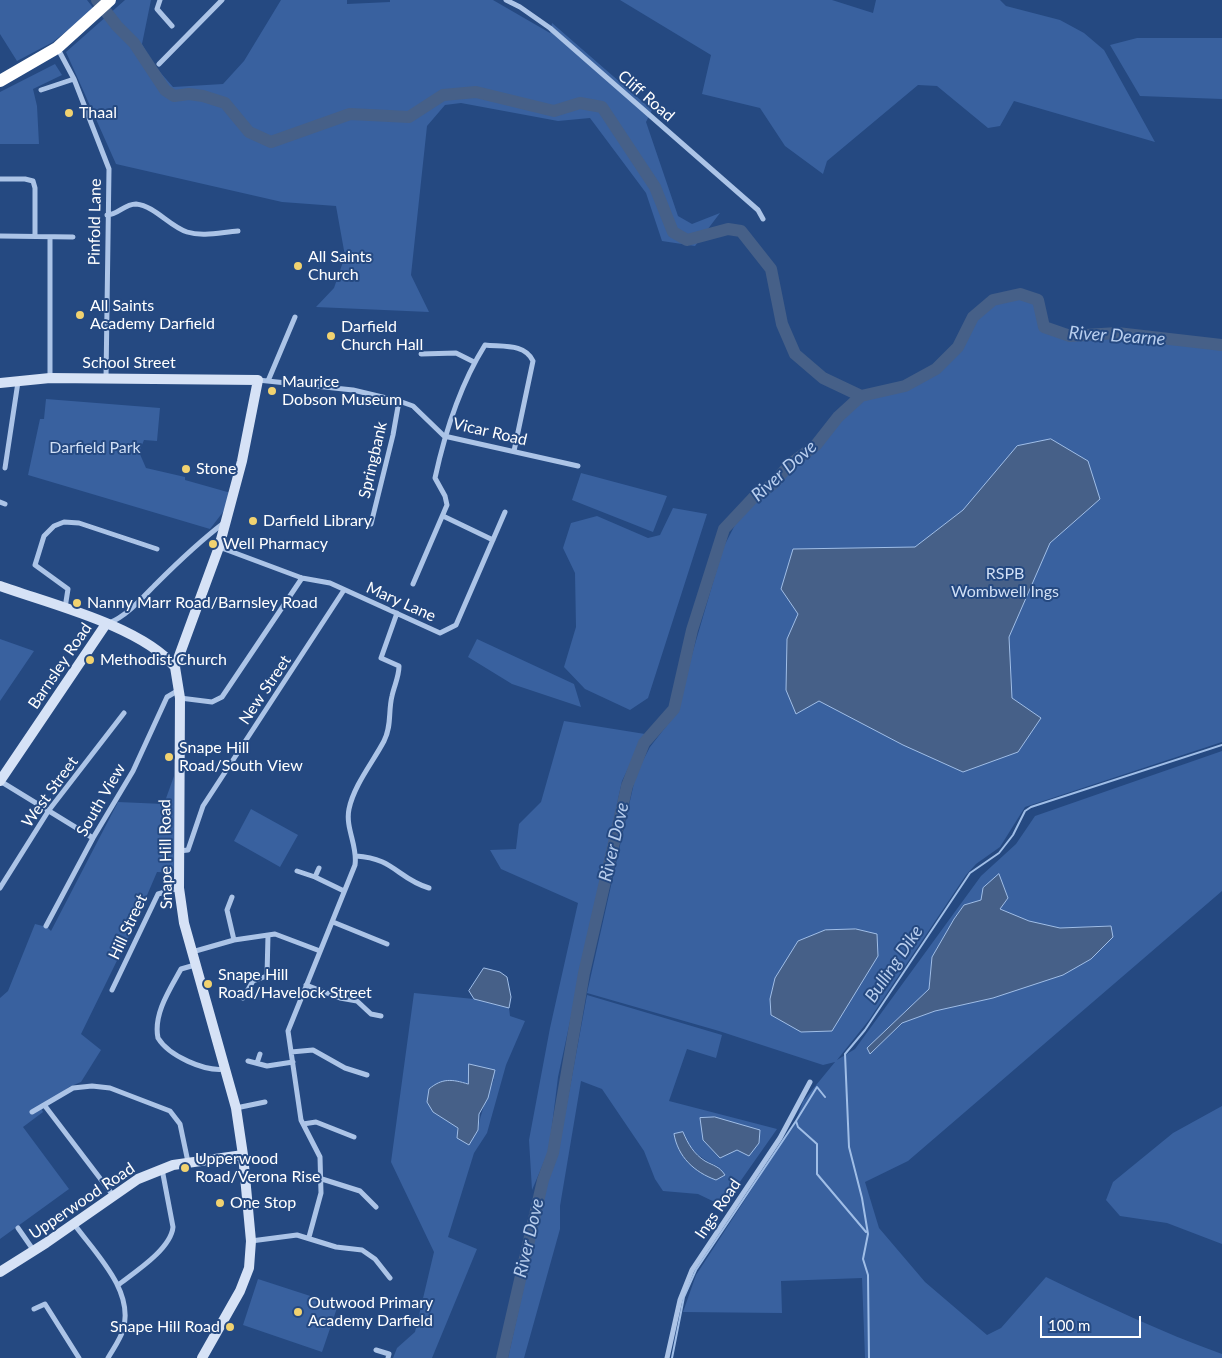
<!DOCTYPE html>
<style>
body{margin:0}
#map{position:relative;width:1222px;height:1358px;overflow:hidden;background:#254981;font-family:Lato,sans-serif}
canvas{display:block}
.scale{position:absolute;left:1040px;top:1316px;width:101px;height:22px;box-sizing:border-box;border:2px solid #fff;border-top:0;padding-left:6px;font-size:15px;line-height:18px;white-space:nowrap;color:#fff;-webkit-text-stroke:4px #254981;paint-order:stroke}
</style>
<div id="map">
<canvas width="1222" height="1358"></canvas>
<div class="scale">100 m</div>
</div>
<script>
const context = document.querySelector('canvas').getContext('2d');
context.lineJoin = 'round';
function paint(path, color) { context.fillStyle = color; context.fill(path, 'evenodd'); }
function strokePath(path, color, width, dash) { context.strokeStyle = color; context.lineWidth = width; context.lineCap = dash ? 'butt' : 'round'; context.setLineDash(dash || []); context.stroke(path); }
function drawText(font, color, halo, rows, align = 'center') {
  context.font = font + ' Lato,sans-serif'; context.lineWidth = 4; context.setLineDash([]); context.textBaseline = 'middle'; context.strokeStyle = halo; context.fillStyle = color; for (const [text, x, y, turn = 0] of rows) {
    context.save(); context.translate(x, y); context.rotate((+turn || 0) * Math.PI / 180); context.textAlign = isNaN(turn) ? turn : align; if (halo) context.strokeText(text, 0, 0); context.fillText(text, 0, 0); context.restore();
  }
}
paint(new Path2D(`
 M 0,0 L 87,0 L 94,9 L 53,42 L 17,61 L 0,34 Z
 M 125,0 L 151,0 L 142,44 L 153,64 L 173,87 L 223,84 L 244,61 L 281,0 L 347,0 L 347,4 L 390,2 L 390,0 L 493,0 L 550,33 L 552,23 L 652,110 L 646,122 L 678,216 L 692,224 L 720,213 L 695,246 L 662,241 L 646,193 L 590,118 L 558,121 L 461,103 L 445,105 L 427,126 L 411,275 L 429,312 L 316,307 L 334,288 L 345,256 L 336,206 L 282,202 L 116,164 L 66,52 Z
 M 620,0 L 832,0 L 873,13 L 876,0 L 1000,0 L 1006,6 L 1060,20 L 1084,33 L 1104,50 L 1155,142 L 1014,101 L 1000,126 L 988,128 L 937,86 L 918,85 L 827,161 L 823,174 L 785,146 L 760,108 L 702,94 L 711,55 Z
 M 1137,38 L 1222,38 L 1222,99 L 1140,96 L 1110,45 Z
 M 55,64 L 62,75 L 33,89 L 37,106 L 39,144 L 0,144 L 0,92 Z
 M 1018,297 L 1034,303 L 1041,328 L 1069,340 L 1119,338 L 1222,348 L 1222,742 L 1025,807 L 1000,847 L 976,864 L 966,875 L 869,1020 L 837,1060 L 855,1049 L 981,876 L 1016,844 L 1035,816 L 1222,751 L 1222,891 L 908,1161 L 865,1182 L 879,1228 L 925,1282 L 987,1335 L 1001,1328 L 1046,1277 C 1104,1305 1161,1332 1222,1354 L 1222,1358 L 865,1358 L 862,1278 L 781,1281 L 782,1313 L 683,1312 L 696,1275 L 796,1121 L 803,1101 L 835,1062 L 823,1065 L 719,1031 L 587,993 L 636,774 L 650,747 L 678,711 L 691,658 L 723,548 L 735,525 L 751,506 L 814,450 L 840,421 L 863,400 L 909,388 L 938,373 L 960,349 L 977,319 L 995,303 ZM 999,875 L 1008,898 L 999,909 C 1018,917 1038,926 1060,928 C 1077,929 1094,925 1111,926 L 1112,938 L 1091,959 L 993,998 L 935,1011 L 902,1023 L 867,1048 L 929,989 L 932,957 L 954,919 L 964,905 L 981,900 Z
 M 46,399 L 160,408 L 157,441 L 144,440 L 139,452 L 146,468 L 185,477 L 185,480 L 231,493 L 223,512 L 210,529 L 28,475 L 40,419 L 44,419 Z
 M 581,473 L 667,496 L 653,532 L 572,500 Z
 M 673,508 L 707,514 L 648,698 L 630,710 L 585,689 L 564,667 L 576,627 L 575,573 L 563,548 L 571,523 L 597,516 L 648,538 L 660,535 Z
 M 0,639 L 34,651 L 0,701 Z
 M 477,639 L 574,684 L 581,707 L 512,684 L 468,657 Z
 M 564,721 L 645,734 L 622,781 L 558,1077 L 549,1150 L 532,1190 L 529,1140 L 550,1028 L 578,903 L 501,869 L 490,850 L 516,849 L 519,824 L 541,802 Z
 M 174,776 L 177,818 L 176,873 L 157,872 L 133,928 L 81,1034 L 101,1050 L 81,1082 L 69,1087 L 41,1108 L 43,1112 L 23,1127 L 69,1189 L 0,1239 L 0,998 L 8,991 L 35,924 L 47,927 L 51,931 L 118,802 L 164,804 Z
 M 251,809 L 298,835 L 280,867 L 234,841 Z
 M 414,993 L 474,999 L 509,1008 L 510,1016 L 525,1021 L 506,1065 L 487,1133 L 474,1153 L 448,1237 L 477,1249 L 432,1358 L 393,1358 L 397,1348 L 415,1332 L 434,1252 L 391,1162 ZM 494,1079 C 488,1097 480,1112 478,1130 L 457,1138 L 459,1081 L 468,1084 Z
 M 587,995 L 722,1035 L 716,1058 L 687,1049 L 669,1101 L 777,1129 L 723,1206 L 698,1194 L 663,1191 L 655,1179 L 644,1151 L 602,1089 L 581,1081 L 560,1206 L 560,1229 L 524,1358 L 508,1358 L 547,1181 L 558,1152 ZM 683,1132 C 690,1151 702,1160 720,1167 L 685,1160 Z
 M 1222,1106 L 1222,1244 L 1167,1223 L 1120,1216 L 1106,1200 L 1113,1182 L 1173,1133 Z
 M 258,1279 L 338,1305 L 322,1352 L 243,1325 Z`), '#39619f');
const water = new Path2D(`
 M 1051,439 L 1088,461 L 1100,499 L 1050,543 L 1009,637 L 1012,698 L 1041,718 L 1018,752 L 963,772 L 903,745 L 819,701 L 796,714 L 786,690 L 787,639 L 798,614 L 781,589 L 793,549 L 915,547 L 963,510 L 1017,446 Z
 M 999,874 L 1008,898 L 1000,909 L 1029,921 L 1060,928 L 1111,926 L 1113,937 L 1091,959 L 1063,975 L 993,998 L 935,1011 L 902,1023 L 870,1054 L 867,1048 L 929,989 L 932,957 L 954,919 L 964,905 L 981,900 L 983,888 Z
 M 856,929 L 877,934 L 878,956 L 832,1031 L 801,1032 L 771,1015 L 770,999 L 775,978 L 798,941 L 825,930 Z
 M 484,968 L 500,972 L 507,977 L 511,997 L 509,1008 L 474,999 L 469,991 Z
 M 469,1064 L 495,1070 L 488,1098 L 479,1114 L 478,1130 L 469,1145 L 457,1138 L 458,1128 L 433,1112 L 427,1102 L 429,1089 C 442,1078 452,1079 468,1084 Z
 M 715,1117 L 760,1130 L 759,1143 L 749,1156 L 737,1150 L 720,1158 L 703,1140 L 700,1118 Z
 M 683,1132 C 688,1144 694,1154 705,1161 C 714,1166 719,1166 725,1175 L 716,1180 C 694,1172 678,1157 674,1134 Z`);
paint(water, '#466088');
strokePath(water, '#a0bee7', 1);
strokePath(new Path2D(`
 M 825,1097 L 817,1087 L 796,1121 L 798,1127 L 817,1144 L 817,1174 L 866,1232
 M 672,1358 L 684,1297 L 696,1270 L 796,1121
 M 869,1358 L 868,1275 L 863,1259 L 868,1234 L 862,1198 L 849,1147 L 845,1054 L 865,1030 L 970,873 L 999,853 L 1013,835 L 1025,811 L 1031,807 L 1222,745`), '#a0bee7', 2);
strokePath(new Path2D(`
 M 97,0 L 117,26 L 134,43 L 165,90 L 174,96 L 189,94 L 203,96 L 225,103 L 249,132 L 271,142 L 350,114 L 409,117 L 443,95 L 476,92 L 554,111 L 580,103 L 602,107 L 655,187 L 673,232 L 687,240 L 728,229 L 741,231 L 771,269 L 782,324 L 795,354 L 823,378 L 861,396 L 905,386 L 936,369 L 958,347 L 973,317 L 993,300 L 1020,294 L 1038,300 L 1044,327 L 1070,336 L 1117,333 L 1222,345
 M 502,1358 L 543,1180 L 553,1153 L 584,973 L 627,786 L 644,743 L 674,709 L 692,630 L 724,529 L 754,497 L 774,483 L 789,465 L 816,445 L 838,417 L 861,396`), '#466088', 12);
strokePath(new Path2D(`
 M 160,0 L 157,9 L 172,26
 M 506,0 L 520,7 L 550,28 L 758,210 L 763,219
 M 58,49 L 74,79 L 109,169 L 106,378
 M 159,64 L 222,0
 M 41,90 L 74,79
 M 0,179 L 25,179 L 33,181 L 35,188 L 35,236
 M 107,215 C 118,215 124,204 136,204 C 155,206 169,226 187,232 C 203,237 222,232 238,231
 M 0,236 L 73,237
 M 50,238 L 50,378
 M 421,354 L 456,353 L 474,362
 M 258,380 L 353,390 L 399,401 L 413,406 L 444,436 L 578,466
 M 268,381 L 295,317
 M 5,468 L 18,382
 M 0,502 L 5,504
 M 443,516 L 493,540
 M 371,524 L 393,435 L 399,401
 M 219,547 L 302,578 L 330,583 L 440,633 L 456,625 L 505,512
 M 413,584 L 447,505 L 445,496 L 435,478 C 445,432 460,385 485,345 C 502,347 525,343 533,361 L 514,451
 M 65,608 L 68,589 L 35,565 L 44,536 L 54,526 L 64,522 L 79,523 L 157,549
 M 109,623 C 127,616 143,597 156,584 C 178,562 200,541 225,522
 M 180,698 L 212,702 L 222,697 L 302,578
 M 0,781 L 93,838
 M 179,851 L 188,850 L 203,806 L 344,590
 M 356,856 C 394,858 398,879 429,888
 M 297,871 L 315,877 L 344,891
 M 315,877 L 319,868
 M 0,888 L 49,810 L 124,713
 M 232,897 L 227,910 L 234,940
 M 333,922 L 387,944
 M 46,926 L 93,838 L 133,771 L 167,697 L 179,690
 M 192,952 L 234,940 L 275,934 L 320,951
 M 195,965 L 181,969 C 170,989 153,1014 158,1038 C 169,1056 205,1072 225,1069
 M 306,985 L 340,998 L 357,1001 L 371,1014 L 381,1016
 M 112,990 L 158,894 L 179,888
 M 243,998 L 253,981 L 267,976 L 268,935
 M 291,1052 L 313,1050 L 345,1068 L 367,1075
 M 248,1061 L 267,1066 L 293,1062
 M 257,1063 L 260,1054
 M 45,1106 L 112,1194
 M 236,1108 L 265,1102
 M 32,1112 L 73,1088 L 92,1086 L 110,1088 L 170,1111 L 180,1124 L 188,1162
 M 303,1124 L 316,1122 L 354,1137
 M 322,1179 L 360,1191 L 376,1207
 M 74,1224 C 95,1253 135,1291 123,1330 C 120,1340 113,1349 108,1358
 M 18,1228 L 34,1251
 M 309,1237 L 321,1193 L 320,1157 L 301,1120 L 288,1031 L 355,865 C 358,846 345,828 349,809 C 354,785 373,762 384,741 C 392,725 388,712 392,696 C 394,686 399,677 399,666 L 381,658 L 397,613
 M 251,1241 L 297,1235 L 336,1247 L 362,1250 L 375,1259 L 390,1278
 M 118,1285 C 135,1272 171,1249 173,1227 L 162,1169
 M 34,1309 L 45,1304 L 79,1358
 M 376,1350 L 389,1354 L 388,1358
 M 667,1358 L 680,1300 L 692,1270 L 780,1138 L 810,1082`), '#acc4e7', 5);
strokePath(new Path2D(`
 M 0,383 L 50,378 L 258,380 L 242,461 L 219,547 L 175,667 L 180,698 L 179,888 L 184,923 L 236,1108 L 243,1155 L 251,1241 L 249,1268 L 240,1291 L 202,1358
 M 0,586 C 50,604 141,626 175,667
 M 0,781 L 106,624
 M 0,1272 L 46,1243 L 138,1179 L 173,1165 L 243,1155`), '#d6e2f6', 10);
strokePath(new Path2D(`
 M 0,81 L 57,48 L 110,0`), '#fff', 12);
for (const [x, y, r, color] of [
 [69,113,5,"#f1d270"],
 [298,266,5,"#f1d270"],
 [80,315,5,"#f1d270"],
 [331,336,5,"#f1d270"],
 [272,391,5,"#f1d270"],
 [186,469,5,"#f1d270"],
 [253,521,5,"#f1d270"],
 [213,544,5,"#f1d270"],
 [77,603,5,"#f1d270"],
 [90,660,5,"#f1d270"],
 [169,757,5,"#f1d270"],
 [208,984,5,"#f1d270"],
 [185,1168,5,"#f1d270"],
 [220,1203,5,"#f1d270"],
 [298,1312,5,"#f1d270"],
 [230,1327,5,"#f1d270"]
]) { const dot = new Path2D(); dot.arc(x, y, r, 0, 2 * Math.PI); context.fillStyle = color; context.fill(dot); strokePath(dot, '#254981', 2); }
drawText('16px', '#fff', '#254981', [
 ["Cliff Road",646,96,41],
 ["Pinfold Lane",95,222,-89],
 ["School Street",129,363],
 ["Vicar Road",490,432,13],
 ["Springbank",373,460,-77],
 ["Mary Lane",401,602,24],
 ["Barnsley Road",60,666,-56],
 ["New Street",265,690,-56],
 ["West Street",50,792,-54],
 ["South View",101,800,-60],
 ["Snape Hill Road",166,854,-91],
 ["Hill Street",128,927,-65],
 ["Upperwood Road",82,1201,-34],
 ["Ings Road",718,1209,-56]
]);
drawText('16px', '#fff', '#254981', [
 ["Thaal",79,113],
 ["All Saints",308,257],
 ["Church",308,275],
 ["All Saints",90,306],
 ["Academy Darfield",90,324],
 ["Darfield",341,327],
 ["Church Hall",341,345],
 ["Maurice",282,382],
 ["Dobson Museum",282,400],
 ["Stone",196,469],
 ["Darfield Library",263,521],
 ["Well Pharmacy",223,544],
 ["Nanny Marr Road/Barnsley Road",87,603],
 ["Methodist Church",100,660],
 ["Snape Hill",179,748],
 ["Road/South View",179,766],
 ["Snape Hill",218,975],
 ["Road/Havelock Street",218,993],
 ["Upperwood",195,1159],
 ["Road/Verona Rise",195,1177],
 ["One Stop",230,1203],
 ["Outwood Primary",308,1303],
 ["Academy Darfield",308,1321],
 ["Snape Hill Road",220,1327,"right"]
], 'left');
drawText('16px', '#d0dff5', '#254981', [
 ["Darfield Park",95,448],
 ["RSPB",1005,574],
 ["Wombwell Ings",1005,592]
]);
drawText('italic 18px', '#b8ceee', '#254981', [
 ["River Dearne",1117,336,4],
 ["River Dove",784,471,-42],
 ["River Dove",614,842,-77],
 ["Bulling Dike",894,964,-56],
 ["River Dove",529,1238,-77]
]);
</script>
